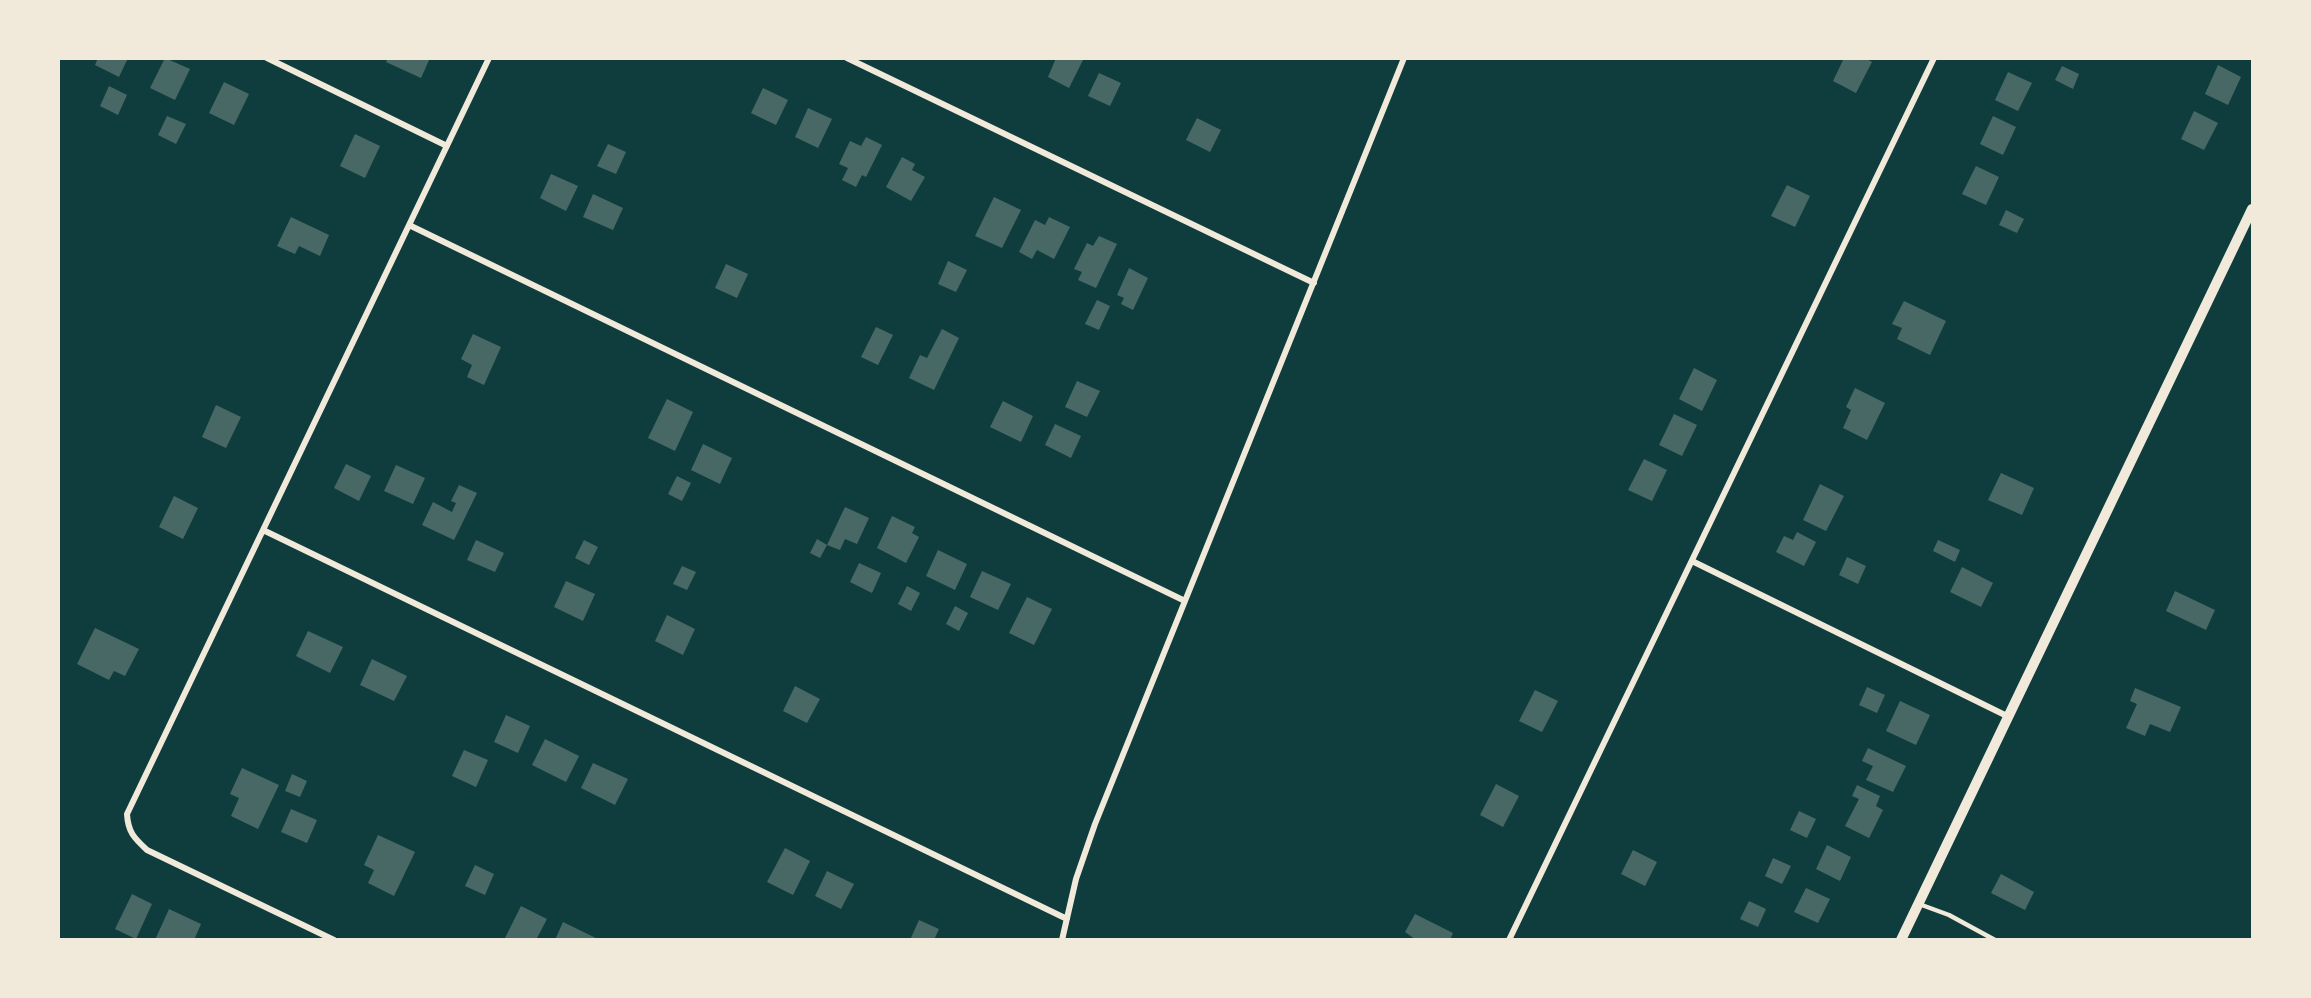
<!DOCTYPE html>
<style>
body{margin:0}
#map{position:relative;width:2311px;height:998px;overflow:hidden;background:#0f3d3e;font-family:"Titillium Web",sans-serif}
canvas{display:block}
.frame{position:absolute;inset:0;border:60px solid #f1e9da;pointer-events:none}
</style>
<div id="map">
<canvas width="2311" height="998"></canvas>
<div class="frame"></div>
</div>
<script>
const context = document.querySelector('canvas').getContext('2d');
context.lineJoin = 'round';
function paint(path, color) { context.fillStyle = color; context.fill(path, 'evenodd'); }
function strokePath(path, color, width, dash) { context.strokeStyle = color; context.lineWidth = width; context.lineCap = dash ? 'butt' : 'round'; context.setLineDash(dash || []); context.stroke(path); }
paint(new Path2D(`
 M 98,58 L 128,58 L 119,77 L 95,65 Z
 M 165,58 L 190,69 L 175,100 L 150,88 Z
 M 388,58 L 430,58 L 421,78 L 386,62 Z
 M 1056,58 L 1084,58 L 1069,88 L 1048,77 Z
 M 1844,58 L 1865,58 L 1872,62 L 1856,93 L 1833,81 Z
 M 2218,65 L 2241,77 L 2228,105 L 2205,94 Z
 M 2062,66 L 2079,74 L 2073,89 L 2055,80 Z
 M 2008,72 L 2032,83 L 2018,111 L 1995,100 Z
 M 1099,73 L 1121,83 L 1110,106 L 1088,96 Z
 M 224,82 L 249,94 L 234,125 L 209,113 Z
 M 109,86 L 127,95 L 118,115 L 100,106 Z
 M 763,88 L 788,100 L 776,125 L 751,113 Z
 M 808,108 L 832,119 L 818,148 L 795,137 Z
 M 2194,111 L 2218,123 L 2204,150 L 2181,139 Z
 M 167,116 L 186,124 L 176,144 L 158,135 Z
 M 1993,116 L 2016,127 L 2003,155 L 1980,144 Z
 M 1197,118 L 1221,130 L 1210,152 L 1186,140 Z
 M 355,134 L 380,146 L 365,178 L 340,166 Z
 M 866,137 L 882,145 L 866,177 L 862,175 L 856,187 L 842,180 L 848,168 L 839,164 L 850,141 L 861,146 Z
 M 608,144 L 626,152 L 616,174 L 597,166 Z
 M 902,157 L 915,164 L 912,170 L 925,177 L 911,201 L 886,187 Z
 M 1976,166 L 1999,177 L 1986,205 L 1962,194 Z
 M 551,174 L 578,186 L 566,211 L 540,198 Z
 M 1787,185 L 1810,196 L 1795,227 L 1771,216 Z
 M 593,194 L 623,208 L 613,230 L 583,217 Z
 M 994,197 L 1021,210 L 1002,248 L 975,236 Z
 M 2006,210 L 2024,219 L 2017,233 L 1999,225 Z
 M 291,217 L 329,235 L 320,256 L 299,246 L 295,254 L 277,246 Z
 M 1049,217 L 1070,227 L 1054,259 L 1037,250 L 1032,259 L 1019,252 L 1035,220 L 1045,225 Z
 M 1099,236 L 1117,244 L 1096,288 L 1078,280 L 1082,272 L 1074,269 L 1087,243 L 1093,246 Z
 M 948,261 L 967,270 L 956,292 L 938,284 Z
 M 726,264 L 748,274 L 737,298 L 715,288 Z
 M 1129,268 L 1148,278 L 1133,310 L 1121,304 L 1124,298 L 1117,295 Z
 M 1097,300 L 1110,306 L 1099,330 L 1085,324 Z
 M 1904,301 L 1946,321 L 1930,355 L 1897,339 L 1902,328 L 1892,324 Z
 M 876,327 L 893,335 L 878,365 L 861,357 Z
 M 942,329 L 959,338 L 934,390 L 909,378 L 920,355 L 927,358 Z
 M 473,334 L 501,347 L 484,385 L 467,377 L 472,365 L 461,359 Z
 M 1694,368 L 1717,380 L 1702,411 L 1679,399 Z
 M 1077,381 L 1100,391 L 1087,417 L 1065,407 Z
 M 1855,388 L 1885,403 L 1867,440 L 1843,428 L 1851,410 L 1846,407 Z
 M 667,399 L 693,412 L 675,451 L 648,438 Z
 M 1003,401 L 1033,416 L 1021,442 L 990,427 Z
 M 216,405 L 241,417 L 226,448 L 202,437 Z
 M 1674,414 L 1697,425 L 1682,456 L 1659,445 Z
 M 1055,424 L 1081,436 L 1071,458 L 1045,445 Z
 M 703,444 L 732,458 L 720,484 L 691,470 Z
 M 1644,459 L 1667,470 L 1652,501 L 1628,490 Z
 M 346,464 L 371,476 L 359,501 L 334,488 Z
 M 396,465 L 425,478 L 413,504 L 384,491 Z
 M 2001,473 L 2034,488 L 2022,515 L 1988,500 Z
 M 677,476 L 691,483 L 682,501 L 668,494 Z
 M 1820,484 L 1844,496 L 1826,531 L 1803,520 Z
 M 459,485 L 477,493 L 454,540 L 422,525 L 433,502 L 452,512 L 456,503 L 451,501 Z
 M 174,496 L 198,508 L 183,539 L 159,527 Z
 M 845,507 L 869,518 L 857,544 L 845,539 L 840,550 L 827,545 Z
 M 892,516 L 915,527 L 912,533 L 919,537 L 906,563 L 877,548 Z
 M 1797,532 L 1816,542 L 1804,566 L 1776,552 L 1784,536 L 1793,540 Z
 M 817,539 L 827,545 L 820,558 L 810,553 Z
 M 476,540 L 504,553 L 495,572 L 467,560 Z
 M 584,540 L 598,547 L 589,565 L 575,558 Z
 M 1938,540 L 1960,550 L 1955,562 L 1933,551 Z
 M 938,550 L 967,564 L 955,590 L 926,576 Z
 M 1847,557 L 1866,566 L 1858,584 L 1839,575 Z
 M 859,563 L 881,573 L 872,593 L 850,582 Z
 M 682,566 L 696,572 L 687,590 L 673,584 Z
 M 1962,567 L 1993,583 L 1981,607 L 1950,592 Z
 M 982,571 L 1011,584 L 998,610 L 970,597 Z
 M 566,581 L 595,594 L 583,621 L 554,607 Z
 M 907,586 L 920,593 L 911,611 L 898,604 Z
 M 2175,591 L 2215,610 L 2206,630 L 2166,611 Z
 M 1027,597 L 1052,609 L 1034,645 L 1009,633 Z
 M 955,606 L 968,613 L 959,631 L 946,624 Z
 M 667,615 L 695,629 L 683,655 L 655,641 Z
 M 95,628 L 139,649 L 125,676 L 114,671 L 109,680 L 77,664 Z
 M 308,631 L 343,647 L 330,673 L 296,656 Z
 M 372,659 L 407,676 L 394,701 L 360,685 Z
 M 795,686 L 820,699 L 807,723 L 783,711 Z
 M 1867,687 L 1885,695 L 1877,713 L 1859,705 Z
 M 2135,688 L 2181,707 L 2170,732 L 2150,724 L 2145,736 L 2126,728 L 2137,704 L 2130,701 Z
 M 1535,690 L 1558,701 L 1542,732 L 1519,721 Z
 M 1900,701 L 1930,715 L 1916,745 L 1886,731 Z
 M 506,715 L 530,726 L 518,753 L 494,742 Z
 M 545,739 L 579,756 L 566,782 L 532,765 Z
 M 1868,748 L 1906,766 L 1893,792 L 1866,780 L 1873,766 L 1862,761 Z
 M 464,750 L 488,760 L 476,787 L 452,776 Z
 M 593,763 L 628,779 L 615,805 L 581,788 Z
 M 242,768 L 279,785 L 258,829 L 231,816 L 239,798 L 230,794 Z
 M 292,774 L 307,781 L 300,797 L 285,791 Z
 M 1496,784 L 1519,796 L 1503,827 L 1480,815 Z
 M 1857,785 L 1880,796 L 1876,806 L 1883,810 L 1869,838 L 1845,826 L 1859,799 L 1852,796 Z
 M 291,809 L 317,820 L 307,843 L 281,832 Z
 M 1799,811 L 1816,819 L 1807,838 L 1790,830 Z
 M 378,835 L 415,852 L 394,896 L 368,883 L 374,870 L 364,865 Z
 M 1827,845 L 1851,857 L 1840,881 L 1816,869 Z
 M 785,848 L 810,861 L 793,895 L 767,882 Z
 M 1633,850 L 1657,862 L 1645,886 L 1621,874 Z
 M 1773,858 L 1791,866 L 1782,884 L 1765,876 Z
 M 475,865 L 494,874 L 485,895 L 465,886 Z
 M 827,871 L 854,884 L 841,909 L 815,896 Z
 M 2001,874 L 2034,892 L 2025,910 L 1991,893 Z
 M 1806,888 L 1830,899 L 1818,923 L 1794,912 Z
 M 132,894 L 152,904 L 136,939 L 115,929 Z
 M 1749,901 L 1766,909 L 1758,927 L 1740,919 Z
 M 521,906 L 547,919 L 536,940 L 504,940 Z
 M 169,909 L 201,924 L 194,940 L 155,940 Z
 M 1415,914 L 1453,933 L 1450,940 L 1416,940 L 1405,932 Z
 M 919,920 L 939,929 L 934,940 L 910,940 Z
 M 563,922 L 600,940 L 555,940 Z`), '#486865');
strokePath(new Path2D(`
 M 1919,904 L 1949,915 L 1995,940`), '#f1e9da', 4.5);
strokePath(new Path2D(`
 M 267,58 L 447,146
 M 847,58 L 1314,283
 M 409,225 L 1185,601
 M 263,530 L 1067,919
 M 1692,561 L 2009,717
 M 334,940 L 147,850 C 134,838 128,832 127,814 L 489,58
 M 1062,940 L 1076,879 L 1095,824 L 1404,58
 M 1509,940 L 1934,58`), '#f1e9da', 6);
strokePath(new Path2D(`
 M 1901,940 L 2252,209`), '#f1e9da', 10);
</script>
